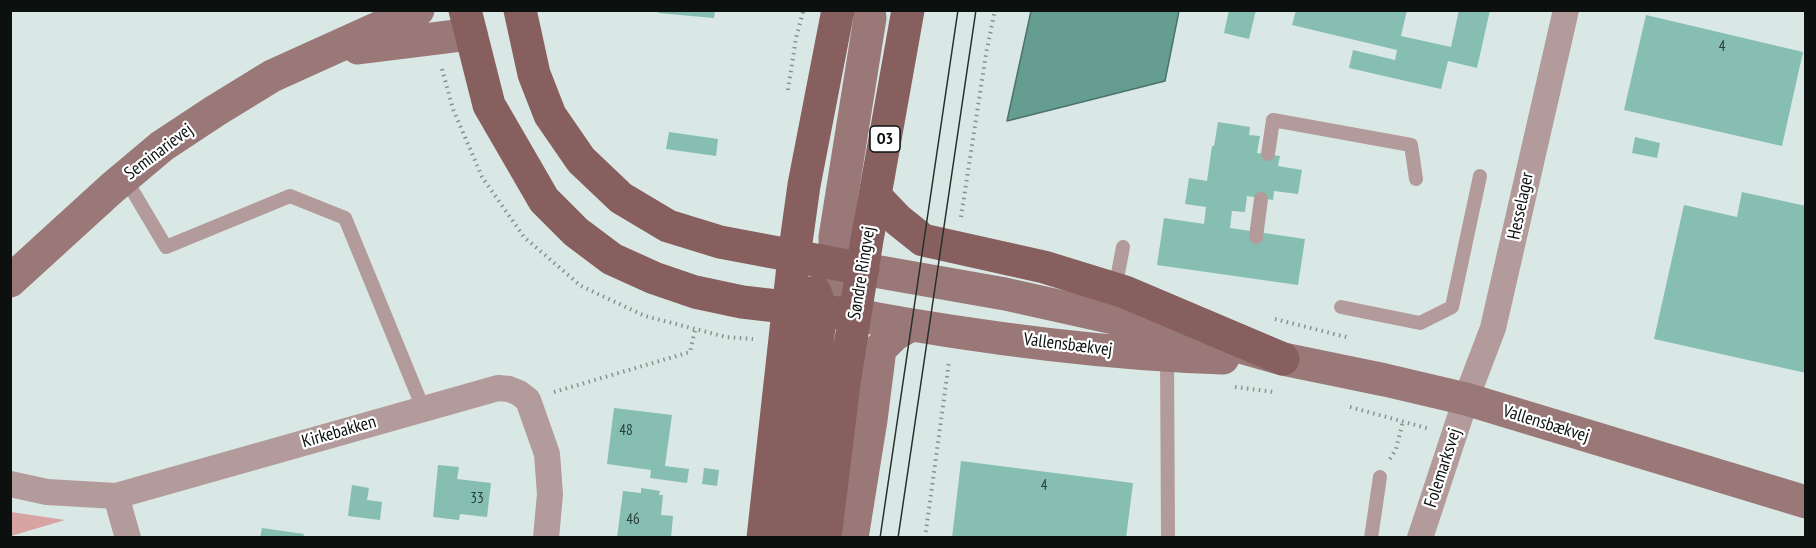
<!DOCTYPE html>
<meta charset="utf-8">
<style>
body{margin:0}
#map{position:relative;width:1816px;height:548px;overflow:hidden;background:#d9e8e4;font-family:"PT Sans Narrow",sans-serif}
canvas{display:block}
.frame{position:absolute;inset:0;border:12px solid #0c1110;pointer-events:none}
</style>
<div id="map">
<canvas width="1816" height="548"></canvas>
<div class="frame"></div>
</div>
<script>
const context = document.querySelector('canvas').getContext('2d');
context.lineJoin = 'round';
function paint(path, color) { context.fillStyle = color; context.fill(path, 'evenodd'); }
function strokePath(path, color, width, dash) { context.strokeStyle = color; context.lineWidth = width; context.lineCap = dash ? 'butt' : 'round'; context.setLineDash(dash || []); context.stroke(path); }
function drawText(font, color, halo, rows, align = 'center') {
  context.font = font + ' "PT Sans Narrow",sans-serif'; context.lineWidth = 4.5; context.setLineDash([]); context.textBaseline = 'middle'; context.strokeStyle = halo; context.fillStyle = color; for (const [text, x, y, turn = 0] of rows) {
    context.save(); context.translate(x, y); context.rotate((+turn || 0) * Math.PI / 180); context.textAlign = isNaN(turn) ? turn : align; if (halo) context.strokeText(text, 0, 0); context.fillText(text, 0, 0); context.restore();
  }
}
paint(new Path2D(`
 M 11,512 L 65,520 L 11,536 Z`), '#d7a4a3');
const water = new Path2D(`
 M 1031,11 L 1179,11 L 1165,81 L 1007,121 Z`);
paint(water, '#669d91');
strokePath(water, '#4b736a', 1.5);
paint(new Path2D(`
 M 658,10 L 715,10 L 714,18 L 658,13 Z
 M 1229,10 L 1256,10 L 1249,39 L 1224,33 Z
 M 1296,10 L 1407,10 L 1401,36 L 1451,47 L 1459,10 L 1490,10 L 1477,68 L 1448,61 L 1441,89 L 1349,68 L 1353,50 L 1395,60 L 1397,50 L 1292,25 Z
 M 1646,15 L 1803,52 L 1782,146 L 1624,110 Z
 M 1218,122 L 1250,127 L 1249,135 L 1260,136 L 1257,153 L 1280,156 L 1278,166 L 1302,170 L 1298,194 L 1274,191 L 1273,200 L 1247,196 L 1245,212 L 1232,211 L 1230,228 L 1305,239 L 1298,285 L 1157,265 L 1164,218 L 1204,224 L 1206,207 L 1185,204 L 1189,178 L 1207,181 L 1212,146 L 1214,146 Z
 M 669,132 L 718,139 L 716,156 L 666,149 Z
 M 1635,137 L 1660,143 L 1657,158 L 1632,153 Z
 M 1742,192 L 1806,206 L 1806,373 L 1654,339 L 1684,205 L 1737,217 Z
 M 614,408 L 672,415 L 665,466 L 689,469 L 687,483 L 650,478 L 651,470 L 607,464 Z
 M 961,461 L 1133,483 L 1126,538 L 952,538 Z
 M 438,465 L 459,467 L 457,479 L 491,483 L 487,517 L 460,514 L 459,520 L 433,517 Z
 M 704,468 L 719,470 L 717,486 L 702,484 Z
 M 352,485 L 369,488 L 367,500 L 382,502 L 380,520 L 348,516 Z
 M 641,488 L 660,491 L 659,495 L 663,495 L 661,515 L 673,516 L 671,538 L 617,538 L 623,491 L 641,493 Z
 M 262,528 L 304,534 L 303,538 L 260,538 Z`), '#86beb1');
strokePath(new Path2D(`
 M 442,69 L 453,109 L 482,177 L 524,237 L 581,286 L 645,316 L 726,337 L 753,339
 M 788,90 L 796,38 L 803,12
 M 961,217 L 986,54 L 995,10
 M 1275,319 L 1350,338
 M 1235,387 L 1275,392
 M 554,392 L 690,352 L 695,330
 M 1350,407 L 1430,429
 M 1390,459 L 1396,449 L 1403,421
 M 925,538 L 949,362`), '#87928f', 4, [1.5, 4.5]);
strokePath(new Path2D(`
 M 1268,154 L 1273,120 L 1411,145 L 1416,179
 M 125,178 L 166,247 L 290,196 L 345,218 L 423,408
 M 1256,237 L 1261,199
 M 1115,289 L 1123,247
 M 1341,307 L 1420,323 L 1452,307 L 1480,176
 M 1167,356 L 1168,538
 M 1371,538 L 1380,477`), '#b29b9a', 14);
strokePath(new Path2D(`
 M 10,484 L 47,492 L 116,496 L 498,388 L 509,389 L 519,393 L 528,400 L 547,454 L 550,494 L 546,538
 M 116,496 L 128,538
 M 1420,538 L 1466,399 L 1493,328 L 1566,10`), '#b29b9a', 26);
strokePath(new Path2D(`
 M 869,10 L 870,18 L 835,237 L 835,264 L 844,291 L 855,315 C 975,337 1102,354 1223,358
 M 358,48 L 471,34
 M 863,269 L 1005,294 L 1230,344 L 1283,359 L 1385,380 L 1466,399 L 1806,502
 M 10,281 L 112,188 L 162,146 L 215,111 L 272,76 L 418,10
 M 852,538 L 871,420 L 880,349 L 894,335 L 911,325`), '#997877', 33);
strokePath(new Path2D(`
 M 465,10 L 489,105 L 544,200 L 576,232 L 612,259 L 654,278 L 695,292 L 742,302 L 855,315
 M 520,10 L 534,74 L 550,115 L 581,160 L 621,198 L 668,226 L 720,242 L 863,269
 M 875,196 L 898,220 L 923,240 L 1044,267 L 1125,292 L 1283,359
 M 763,538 L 794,257 L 804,185 L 838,10
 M 793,538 L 821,311 L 815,292
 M 825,538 L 844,383 L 867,240 L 908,10`), '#865f5e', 33);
strokePath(new Path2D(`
 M 880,538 L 958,10
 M 898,538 L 976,10`), '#272e2c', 1.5);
drawText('15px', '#2a3c38', null, [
 ["4",1722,47],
 ["48",626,431],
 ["4",1044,486],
 ["33",477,499],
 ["46",633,520]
]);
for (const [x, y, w] of [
 [885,139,30]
]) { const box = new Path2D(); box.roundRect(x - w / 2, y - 13, w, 26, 4.5); context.fillStyle = '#fff'; context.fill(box); strokePath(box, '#0c1110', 1.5); }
drawText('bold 16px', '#0c1110', null, [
 ["O3",885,139]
]);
drawText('18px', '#0c1110', '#fff', [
 ["Seminarievej",159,152,-37],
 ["Hesselager",1521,206,-78],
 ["Søndre Ringvej",862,273,-81],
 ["Vallensbækvej",1068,345,7],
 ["Vallensbækvej",1546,424,17],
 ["Kirkebakken",339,432,-16],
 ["Folemarksvej",1443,468,-72]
]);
</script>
